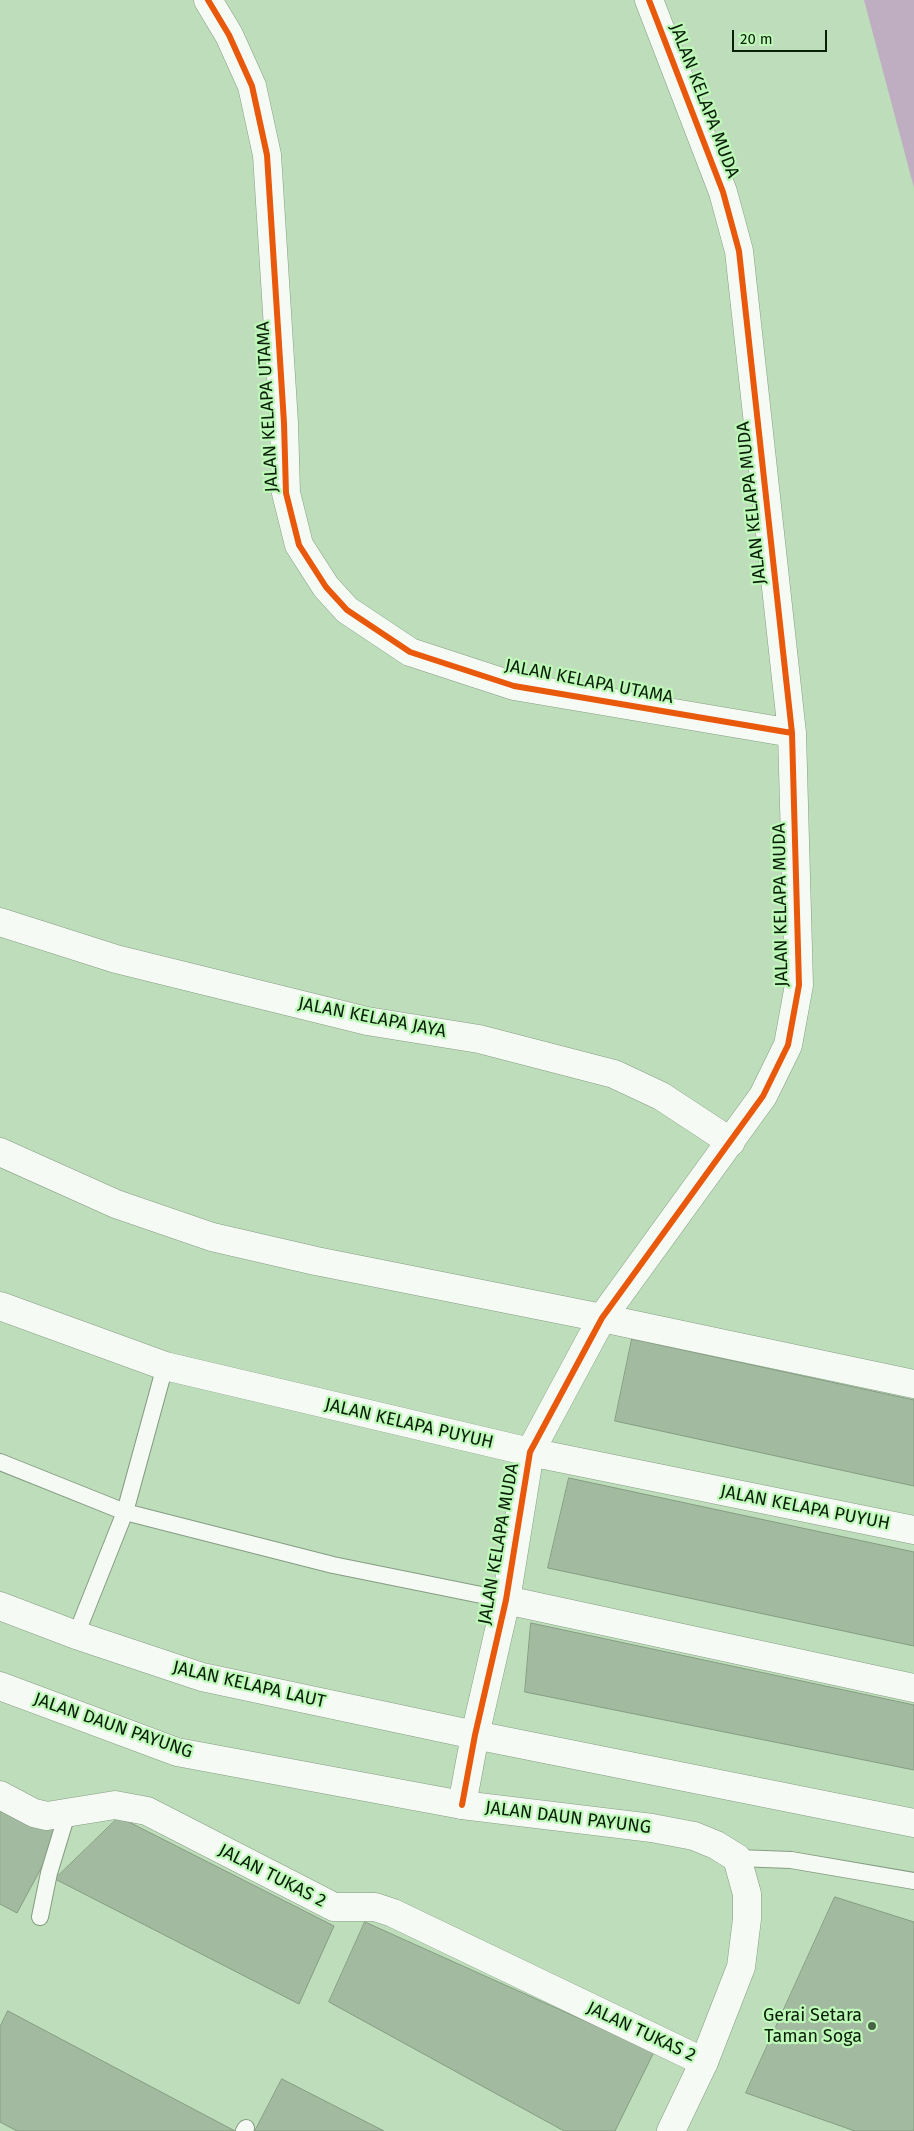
<!DOCTYPE html>
<html>
<head>
<meta charset="utf-8">
<style>
	body { margin:0 }
	#map { position:relative; width:914px; height:2131px; overflow:hidden; background:#beddba; font-family:"Fira Sans",sans-serif }
	canvas { display:block }
	.scale { position:absolute; left:732px; top:30px; width:95px; height:22px; box-sizing:border-box; border:2px solid #091f08; border-top:0; padding-left:6px; font-size:15px; line-height:18px; white-space:nowrap; color:#091f08; -webkit-text-stroke:4px #bff9b9; paint-order:stroke }
</style>
</head>
<body>
<div id="map">
<canvas width="914" height="2131"></canvas>
<div class="scale">20 m</div>
</div>
<script>
const g = document.querySelector('canvas').getContext('2d');
g.lineJoin = 'round';
function paint(path, color) { g.fillStyle = color; g.fill(path, 'evenodd'); }
function trace(path, color, width, dash) { g.strokeStyle = color; g.lineWidth = width; g.lineCap = dash ? 'butt' : 'round'; g.setLineDash(dash || []); g.stroke(path); }
function drawText(font, color, halo, rows, align = 'center') {
  g.font = font + ' "Fira Sans",sans-serif'; g.lineWidth = 4.5; g.setLineDash([]); g.textBaseline = 'middle'; g.strokeStyle = halo; g.fillStyle = color; for (const [text, x, y, turn = 0] of rows) {
    g.save(); g.translate(x, y); g.rotate((+turn || 0) * Math.PI / 180); g.textAlign = isNaN(turn) ? turn : align; if (halo) g.strokeText(text, 0, 0); g.fillText(text, 0, 0); g.restore();
  }
}
const forest = new Path2D(`
	M864,0H914V188Z`);
const building = new Path2D(`
	M632,1339L914,1400V1486L615,1421Z
	M569,1478L914,1552V1646L548,1568Z
	M531,1623L914,1705V1770L525,1692Z
	M0,1802L60,1833L17,1913L0,1904Z
	M119,1817L334,1926L299,2004L55,1879Z
	M835,1897L914,1922V2131H855L746,2093Z
	M365,1922L654,2052L615,2131H564L329,2002Z
	M8,2011L235,2131H17L0,2122V2027Z
	M282,2079L384,2131H255Z`);
const service = new Path2D(`
	M0,1462L125,1512L333,1565L506,1600
	M76,1635L125,1512L165,1366
	M737,1858L791,1860L914,1881
	M40,1917L49,1873L67,1814
	M244,2131L246,2128`);
const minor = new Path2D(`
	M208,0L229,35L252,86L267,155L284,423L286,493L299,545L326,587L347,610L410,652L514,686L792,733
	M0,922L116,959L367,1021L479,1039L614,1074L661,1096L731,1142
	M0,1152L116,1204L212,1237L316,1261L602,1318L914,1384
	M0,1306L165,1366L530,1452L914,1530
	M506,1600L914,1688
	M0,1606L76,1635L202,1677L475,1735L914,1823
	M0,1795L34,1813L47,1816L115,1805L147,1811L334,1907H375L393,1913L704,2062
	M462,1805L475,1735L506,1600L530,1452L602,1318L763,1096L788,1045L799,985L792,733L739,251L723,192L649,0`);
const tertiary = new Path2D(`
	M0,1686L177,1752L462,1805L652,1828L694,1836L716,1845L737,1858L747,1894V1919L741,1967L704,2062L671,2131`);
const cycleway = new Path2D(`
	M208,0L229,35L252,86L267,155L284,423L286,493L299,545L326,587L347,610L410,652L514,686L792,733
	M462,1805L475,1735L506,1600L530,1452L602,1318L763,1096L788,1045L799,985L792,733L739,251L723,192L649,0`);
const markers = [
	[872,2026,5,"#486246"]
];
const streetNames = [
	["JALAN KELAPA MUDA",704,101,69],
	["JALAN KELAPA UTAMA",268,407,-93],
	["JALAN KELAPA MUDA",752,503,-96],
	["JALAN KELAPA UTAMA",589,682,11],
	["JALAN KELAPA MUDA",781,905,-91],
	["JALAN KELAPA JAYA",372,1018,11],
	["JALAN KELAPA PUYUH",409,1424,13],
	["JALAN KELAPA PUYUH",805,1508,11],
	["JALAN KELAPA MUDA",499,1544,-80],
	["JALAN KELAPA LAUT",249,1685,13],
	["JALAN DAUN PAYUNG",113,1726,19],
	["JALAN DAUN PAYUNG",568,1818,7],
	["JALAN TUKAS 2",272,1876,27],
	["JALAN TUKAS 2",641,2032,25]
];
const poiNames = [
	["Gerai Setara",862,2016],
	["Taman Soga",862,2037]
];
paint(forest, '#bfaec2');
paint(building, '#a2ba9f');
trace(building, '#859d83', 1);
trace(service, '#859d82', 18);
trace(minor, '#859d82', 29);
trace(tertiary, '#859d82', 29);
trace(service, '#f5faf5', 16);
trace(minor, '#f5faf5', 28);
trace(tertiary, '#f5faf5', 28);
trace(cycleway, '#e8590c', 6);
for (const [x, y, r, color] of markers) { const dot = new Path2D(); dot.arc(x, y, r, 0, 2 * Math.PI); g.fillStyle = color; g.fill(dot); trace(dot, '#bff9b9', 2); }
drawText('18px', '#091f08', '#bff9b9', streetNames);
drawText('18px', '#091f08', '#bff9b9', poiNames, 'right');
</script>
</body>
</html>
